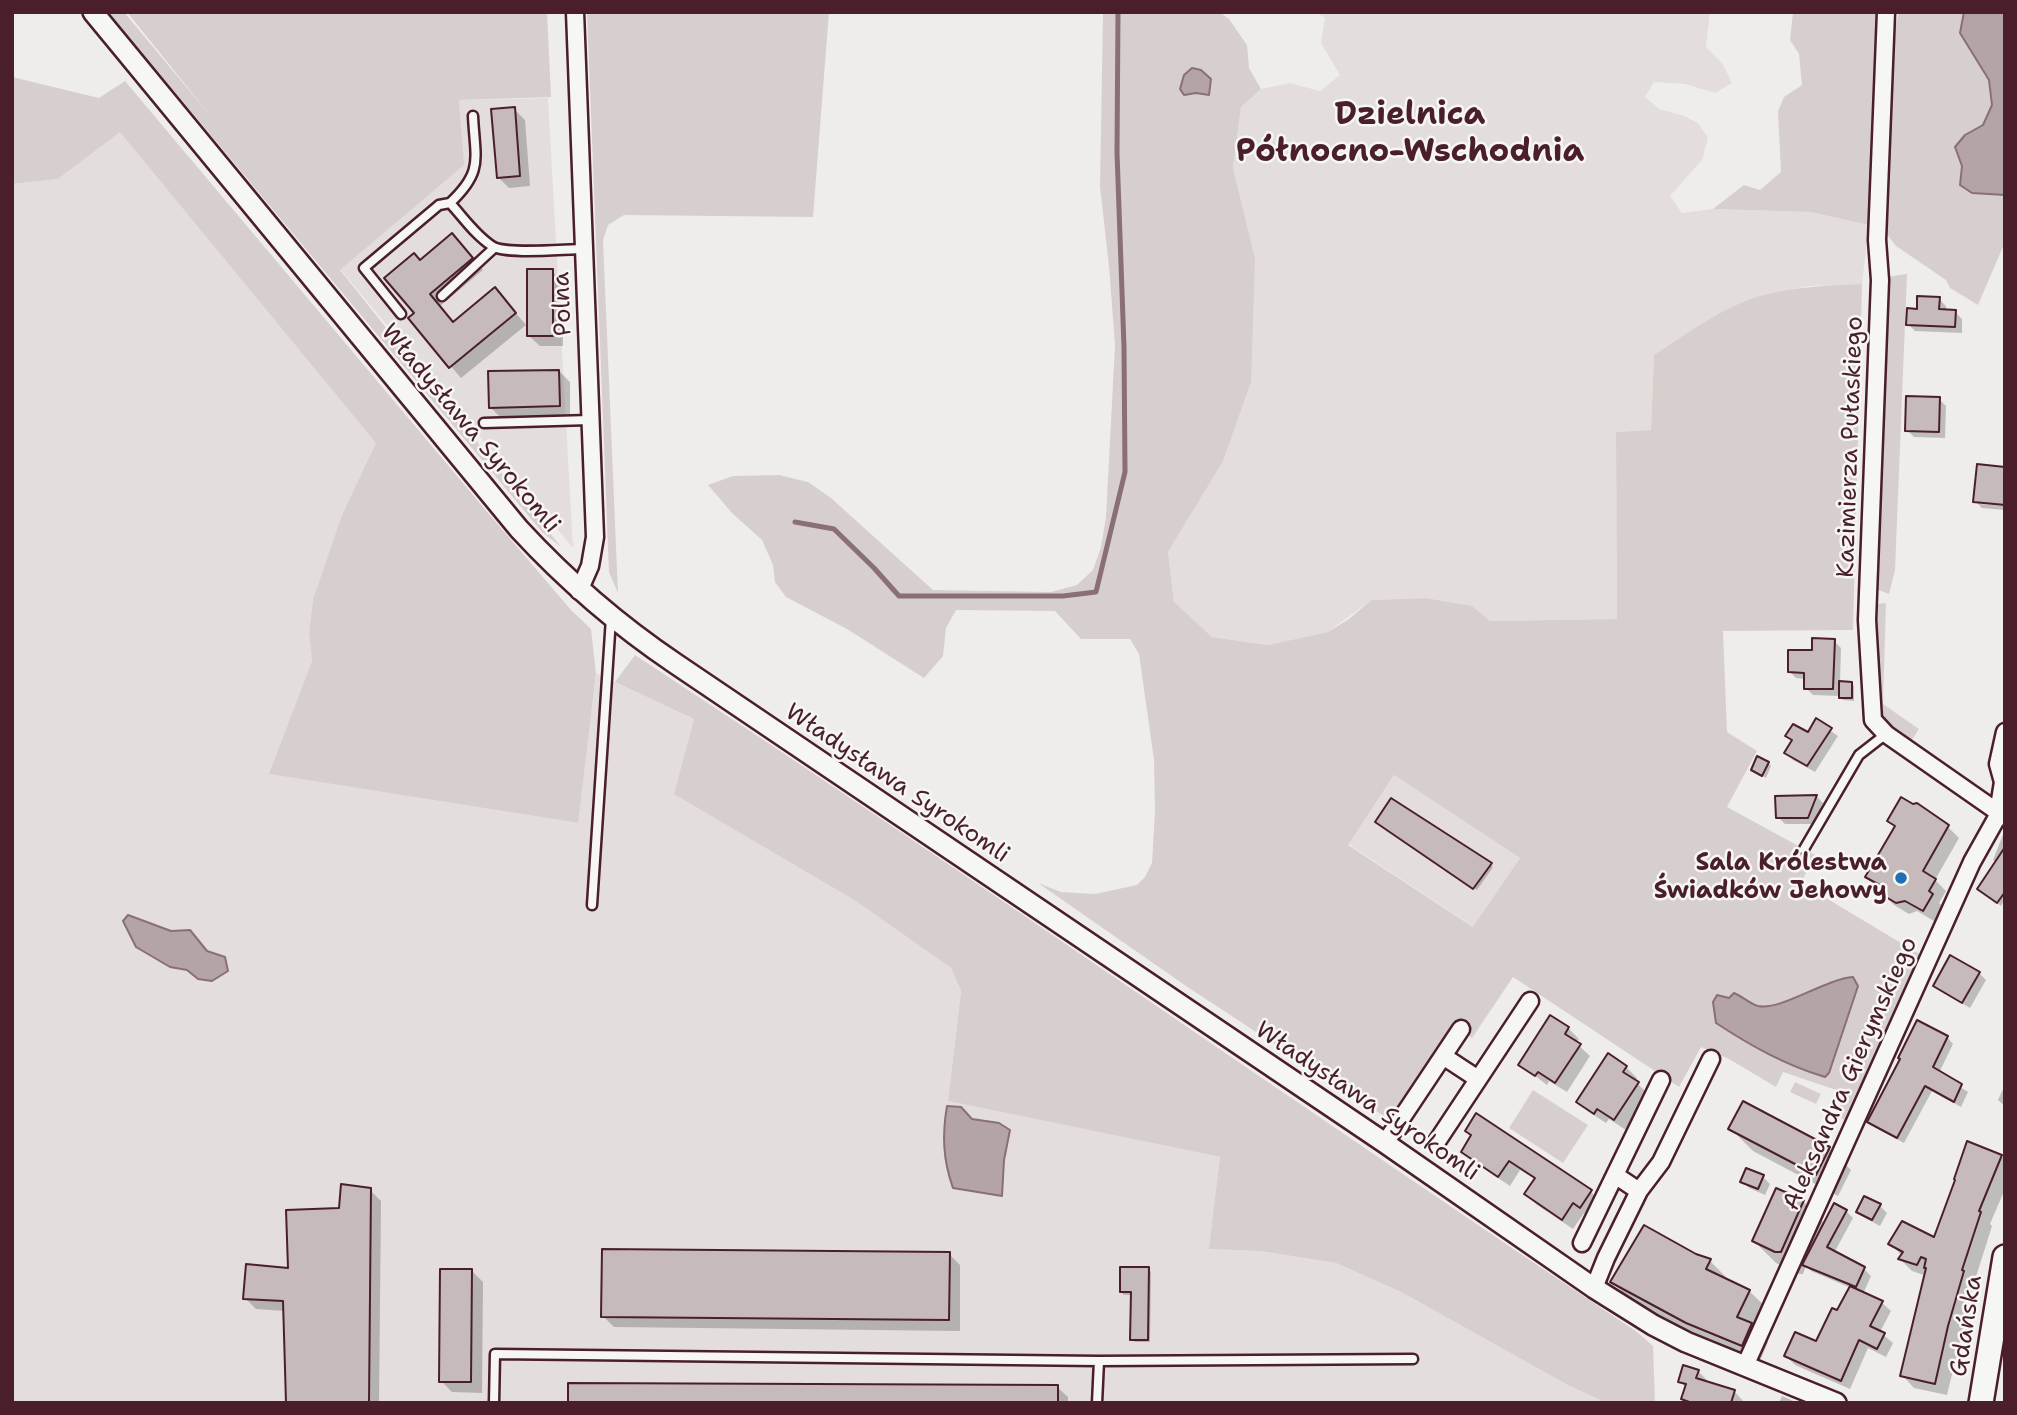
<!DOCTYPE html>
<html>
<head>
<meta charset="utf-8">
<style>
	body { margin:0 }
	#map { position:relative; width:2017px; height:1415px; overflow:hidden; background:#efedea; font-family:"Shantell Sans",sans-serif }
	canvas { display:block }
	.frame { position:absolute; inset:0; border:14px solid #4a1f2b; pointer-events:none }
</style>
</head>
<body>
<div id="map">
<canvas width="2017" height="1415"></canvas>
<div class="frame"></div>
</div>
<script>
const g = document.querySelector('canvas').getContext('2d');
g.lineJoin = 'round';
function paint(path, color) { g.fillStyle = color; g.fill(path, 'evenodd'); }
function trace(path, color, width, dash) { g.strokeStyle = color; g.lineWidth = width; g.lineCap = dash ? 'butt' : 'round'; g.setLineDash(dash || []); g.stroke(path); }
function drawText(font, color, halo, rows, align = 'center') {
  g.font = font + ' "Shantell Sans",sans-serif'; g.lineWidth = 5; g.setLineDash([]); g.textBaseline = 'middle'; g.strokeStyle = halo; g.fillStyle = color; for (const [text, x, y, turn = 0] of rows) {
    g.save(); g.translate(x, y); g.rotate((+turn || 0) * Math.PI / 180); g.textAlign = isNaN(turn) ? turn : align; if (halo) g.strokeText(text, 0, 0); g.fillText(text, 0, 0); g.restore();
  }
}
const built = new Path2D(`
	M1316,12H1710L1706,47L1722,63L1732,83L1715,93L1685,84L1654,82L1645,97L1659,109L1684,116L1698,123L1708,138L1702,160L1670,196L1682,213L1713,209L1810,212L1869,225L1862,284L1808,286L1761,296L1709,320L1654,355L1651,430L1616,432L1617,619L1490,621L1471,606L1426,598L1371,600L1328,632L1268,645L1212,637L1174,603L1168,552L1191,514L1255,258L1233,168L1241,107L1261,89L1290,83L1320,91L1340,75L1321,43L1325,18Z
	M548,98L573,548L340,269L463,165L459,100Z
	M120,131L377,443L342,515L313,599L309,633L312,661L270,774L577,823L596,673L694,719L675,794L857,901L951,968L961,991L948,1101L1220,1157L1210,1249L1260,1251L1336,1263L1403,1293L1566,1384L1601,1400V1403H12V184L58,179Z
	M1394,775L1520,858L1474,927L1348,844Z`);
const green = new Path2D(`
	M108,12H124L213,119L127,12H547L551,97L459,100L464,165L340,270L561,547L542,532Z
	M587,12H829L813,217L624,215L608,225L603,240L618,593L609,572Z
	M1103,12H1219L1229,19L1247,45L1249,68L1261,89L1241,107L1233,168L1255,258L1251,382L1223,461L1168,552L1174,602L1212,637L1268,645L1328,632L1349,619L1371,600L1426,598L1472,606L1490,621L1617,619L1616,432L1651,430L1654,355C1687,334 1725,305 1764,295C1796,287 1829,285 1862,284L1853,630L1723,631L1727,732L1757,751L1727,807L1815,855L1801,883L1921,955L1845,1120L1836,1116L1845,1093L1783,1072L1776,1087L1729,1059L1701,1047L1679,1087L1513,977L1472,1038L1454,1024L1390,1120L1189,988L1038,883L1061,892L1095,894L1137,885L1145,877L1152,863L1155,811L1154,760L1139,654L1130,639H1081L1055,611L956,610L946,628L943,656L924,678L847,629L786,597L775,582L773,565L762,540L732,513L708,485L733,476L779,475L808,482L831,498L933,590L1051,592L1077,585L1093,570L1101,547L1106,517L1115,345L1109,266L1100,187ZM1394,775L1520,858L1473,927L1348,845Z
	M1793,12H1888L1875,111L1869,225L1810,212L1713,209L1744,185L1760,190L1781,172L1778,111L1784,97L1802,85L1799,54L1790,40Z
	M1899,12H1964L1960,33L1989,80L1992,105L1983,126L1965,135L1960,185L1972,193L2005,195V242L1978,305L1950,288L1946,280L1896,246L1886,233L1884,201L1887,62Z
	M12,77L99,98L125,81L489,514L571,610L591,629L596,673L578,823L269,774L312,661L309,633L313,599L342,515L376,443L120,132L58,179L12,184Z
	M1907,274L1895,570L1889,594L1876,589L1887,277Z
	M1886,603L1883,704L1919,729L1911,741L1889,725L1877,707L1874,604Z
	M635,655C972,876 1302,1108 1637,1332L1653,1346L1655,1403H1601L1600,1400L1566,1384L1403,1293L1336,1263L1260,1251L1209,1249L1220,1157L948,1101L961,991L951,968L856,901L674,794L694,719L615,682Z
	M1795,1082L1821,1094L1816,1104L1790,1092Z
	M1533,1090L1588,1125L1563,1163L1509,1128Z`);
const water = new Path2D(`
	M1964,12H2005V195L1972,193L1960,185L1962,166L1955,147L1965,135L1983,125L1992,105L1989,80L1960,33Z
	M1192,68L1201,70L1211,79L1209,95L1196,93L1184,95L1180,89L1184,75Z
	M128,915L171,931L190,930L207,951L225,957L228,971L212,981L198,979L187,970L170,967L136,947L123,921Z
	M1853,977L1858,986L1829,1073L1825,1077C1785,1065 1751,1046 1716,1023L1713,1002L1717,995L1729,998L1734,993C1742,996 1750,1004 1758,1006C1781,1011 1825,979 1853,977Z
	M947,1106L961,1107L972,1119L999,1123L1010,1130L1004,1160L1002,1196L953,1188C943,1160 942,1135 947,1106Z`);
const shadow = new Path2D(`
	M514,109L525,120L530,186L509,188L498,177Z
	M463,246L483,270L440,306L454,323L495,289L526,325L461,378L410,319L417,313L421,262Z
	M552,271L563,282V346H540L529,336Z
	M1939,299L1946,306V311L1955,312L1962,319V333L1915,331L1908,324L1919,311Z
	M559,371L570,382V417L501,418L490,407Z
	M1939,399L1946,406L1945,438L1914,437L1907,430Z
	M1975,501H1980V504L2005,506V510L1982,508Z
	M1834,641L1841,648L1840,683H1851L1854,686V701L1843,700L1840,696L1813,695L1806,688V679L1796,678L1789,671L1813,652Z
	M1816,721L1838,736L1815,772L1793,760L1787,753L1793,742L1787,736L1808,735Z
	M1768,763L1771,766L1766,778L1753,770Z
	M1777,797H1817L1823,803L1814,824H1785L1778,817Z
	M1889,821L1948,827L1959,838L1935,880L1946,891L1939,903L1943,906L1934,921L1917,911L1909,914L1894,905L1883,894L1885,892L1867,877L1896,827Z
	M1380,825L1491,865L1493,867L1477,890Z
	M2004,832L2005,899L2001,906L1979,889L1996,863L1993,860Z
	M1979,973L1986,980L1970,1008L1942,992L1935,986Z
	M1568,1028L1579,1039L1576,1043L1590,1056L1567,1092L1549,1081L1547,1085L1520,1064Z
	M1947,1037L1953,1044L1939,1073L1968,1092L1961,1107L1932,1091L1904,1143L1876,1128L1869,1121Z
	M1626,1067L1637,1078L1635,1081L1649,1095L1626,1130L1609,1119L1606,1123L1589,1112L1578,1101Z
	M2005,1085V1106L1998,1100Z
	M1731,1129L1829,1148L1851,1170L1838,1196L1753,1151Z
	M1473,1137L1591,1192L1602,1203L1591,1218L1584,1213L1573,1229L1537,1205L1526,1194L1536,1180L1520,1170L1510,1186L1474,1162L1463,1152Z
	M2001,1156L2005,1160V1189L1990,1224L1992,1226L1974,1283L1947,1395L1914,1388L1902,1375L1927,1276L1912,1271L1900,1259L1902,1256L1891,1244L1935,1239Z
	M1763,1177L1770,1184L1765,1195L1749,1188L1742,1181Z
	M370,1190L381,1201L379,1403H287L285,1311L256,1309L245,1298L289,1270L340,1209Z
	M1803,1201L1825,1224L1846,1211L1853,1218L1834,1253L1864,1269L1871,1276L1863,1294L1882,1303L1891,1311L1880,1332L1893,1343L1886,1357L1868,1348L1850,1389L1795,1365L1786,1356L1817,1343L1851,1288L1811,1271L1806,1266L1803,1274H1799L1776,1263L1754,1241Z
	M1880,1206L1887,1213L1880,1226L1865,1218L1858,1211Z
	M949,1254L960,1265V1331L614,1327L603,1316Z
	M1696,1256L1710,1261L1727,1278L1726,1280L1749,1291L1767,1308L1756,1330L1768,1342L1760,1361L1705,1339L1629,1299L1612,1282Z
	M1148,1269L1151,1272L1150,1342H1135L1132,1339L1133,1295H1124L1121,1292Z
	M472,1271L483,1282L482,1393L452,1392L441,1381Z
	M1698,1371L1709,1382L1734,1391L1745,1403H1687L1683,1399L1686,1388L1680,1381Z
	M1057,1387L1068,1397V1403H570Z
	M1782,1396L1798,1403H1779Z`);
const stream = new Path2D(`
	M795,522L834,529L874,568L899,596H1063L1096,592L1125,472L1124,347L1117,153L1118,12`);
const building = new Path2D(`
	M515,107L520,176L497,178L491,109Z
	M452,233L473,258L430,294L453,322L495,287L516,313L449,368L408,318L414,313L384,278L414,253L420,260Z
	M527,269H553V336H527Z
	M1917,296L1940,297L1939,309L1956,310L1955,327L1906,325L1907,308L1917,309Z
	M559,370L560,406L489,408L488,371Z
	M1906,396L1940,397L1939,432L1905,431Z
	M1977,464L2005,467V505L1973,502Z
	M1812,638L1835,639L1833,689H1804V673L1788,672V650H1812Z
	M1839,681L1852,682V698H1839Z
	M1816,718L1832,728L1807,766L1784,753L1792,740L1785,736L1793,724L1808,732Z
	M1757,756L1769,762L1762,776L1751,770Z
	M1817,795L1808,818H1776L1775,796Z
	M1901,797L1913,804L1917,803L1949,825L1923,871L1936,879L1929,891L1933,894L1923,911L1905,901L1896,903L1881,894L1885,888L1865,877L1895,826L1887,821Z
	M1391,798L1492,863L1473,889L1375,822Z
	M2005,847V892L1997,903L1977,889Z
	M1950,955L1980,972L1962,1003L1933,986Z
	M1550,1015L1569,1027L1565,1034L1581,1044L1555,1083L1538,1072L1535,1076L1518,1065Z
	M1917,1020L1948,1036L1933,1067L1962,1084L1954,1102L1925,1086L1897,1138L1867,1122L1900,1059L1898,1058Z
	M1608,1053L1627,1066L1623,1072L1639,1082L1614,1120L1597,1109L1594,1114L1576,1102Z
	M1743,1101L1830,1147L1816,1175L1728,1129Z
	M1476,1113L1592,1190L1580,1208L1573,1203L1562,1220L1524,1194L1535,1178L1509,1161L1498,1177L1461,1152L1471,1135L1465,1131Z
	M1967,1141L2002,1155L1979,1211L1981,1212L1962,1270L1964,1271L1948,1326L1935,1384L1900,1376L1926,1268H1924L1926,1259L1921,1257L1917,1265L1898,1259L1903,1252L1888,1244L1902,1221L1934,1237L1955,1180L1954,1179Z
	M1746,1168L1764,1175L1758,1189L1740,1182Z
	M341,1184L371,1188L369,1403H286L283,1301L243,1299L246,1264L288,1268L286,1210L339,1208Z
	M1776,1188L1804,1200L1781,1252H1775L1752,1241Z
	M1864,1196L1881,1204L1872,1220L1856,1212Z
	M1834,1203L1847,1210L1827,1247L1865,1267L1856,1287L1802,1265Z
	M1644,1225L1696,1254L1711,1259L1706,1269L1750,1290L1737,1317L1752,1323L1742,1346L1686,1323L1610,1282Z
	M602,1249L950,1252L949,1320L601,1317Z
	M1120,1267H1149L1148,1340H1130L1131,1292H1120Z
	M440,1269H472L471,1382H439Z
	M1850,1286L1883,1301L1870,1326L1885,1333L1877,1349L1859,1340L1841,1381L1784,1356L1795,1332L1816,1341L1832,1308L1837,1310Z
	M1683,1365L1699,1370L1696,1378L1735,1390L1731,1403H1692L1681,1399L1686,1384L1678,1382Z
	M568,1383L1058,1385V1403H568Z`);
const service = new Path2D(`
	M450,203C484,171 475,159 473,116
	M442,296L494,248
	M401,314L364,268L439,205L450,203C463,217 475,235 492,246C506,255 564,249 584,249
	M484,423L590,420
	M1804,849L1859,755L1886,734
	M592,905L611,618
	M494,1403L495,1354L1099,1361
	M1097,1403L1099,1361L1413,1359`);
const minor = new Path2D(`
	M575,12L595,537L590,566L579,591
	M1886,12L1877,240L1880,280L1867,620L1873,720L1886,734L2005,817
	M1998,813L2003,782L1998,764L2005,732
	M1443,1056L1478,1079
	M1385,1143L1461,1029
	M1436,1143L1530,1001
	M1639,1191L1661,1162L1711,1059
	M1582,1243L1661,1080
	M1594,1288L1606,1258L1639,1191L1615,1175
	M1745,1366L1972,862L2005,803`);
const tertiary = new Path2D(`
	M93,12L519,529C567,581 618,625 676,664L1385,1143L1594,1288L1653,1325L1686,1342L1836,1403`);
const secondary = new Path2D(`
	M1981,1403L2005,1257`);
const markers = [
	[1901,878,7,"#1f6fb2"]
];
const streetNames = [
	["Polna",563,304,-92],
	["Władysława Syrokomli",470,429,50],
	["Kazimierza Pułaskiego",1851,447,-88],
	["Władysława Syrokomli",897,784,34],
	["Aleksandra Gierymskiego",1851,1074,-66],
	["Władysława Syrokomli",1367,1102,34],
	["Gdańska",1967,1326,-81]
];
const poiNames = [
	["Sala Królestwa",1887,864],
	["Świadków Jehowy",1887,892]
];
const districtNames = [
	["Dzielnica",1410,116],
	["Północno-Wschodnia",1410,153]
];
paint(built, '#e3dedc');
paint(green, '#d7cfce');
paint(water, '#b4a4a5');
trace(water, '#8a6f74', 2);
paint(shadow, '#0003');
trace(stream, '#8a6f74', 5);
paint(building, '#c6babb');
trace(building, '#4a1f2b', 2);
trace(service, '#4a1f2b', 13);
trace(minor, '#4a1f2b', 21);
trace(tertiary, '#4a1f2b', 24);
trace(secondary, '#4a1f2b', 28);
trace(service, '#f6f6f2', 8);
trace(minor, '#f6f6f2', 16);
trace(tertiary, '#f6f6f2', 19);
trace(secondary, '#f6f6f2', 23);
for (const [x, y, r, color] of markers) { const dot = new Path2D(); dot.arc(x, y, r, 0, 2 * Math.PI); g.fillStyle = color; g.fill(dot); trace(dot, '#f6f6f2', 2.5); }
drawText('24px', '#4a1f2b', '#f6f6f2', streetNames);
drawText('bold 24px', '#4a1f2b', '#f6f6f2', poiNames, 'right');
drawText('bold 32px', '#4a1f2b', '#f6f6f2', districtNames);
</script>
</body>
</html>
